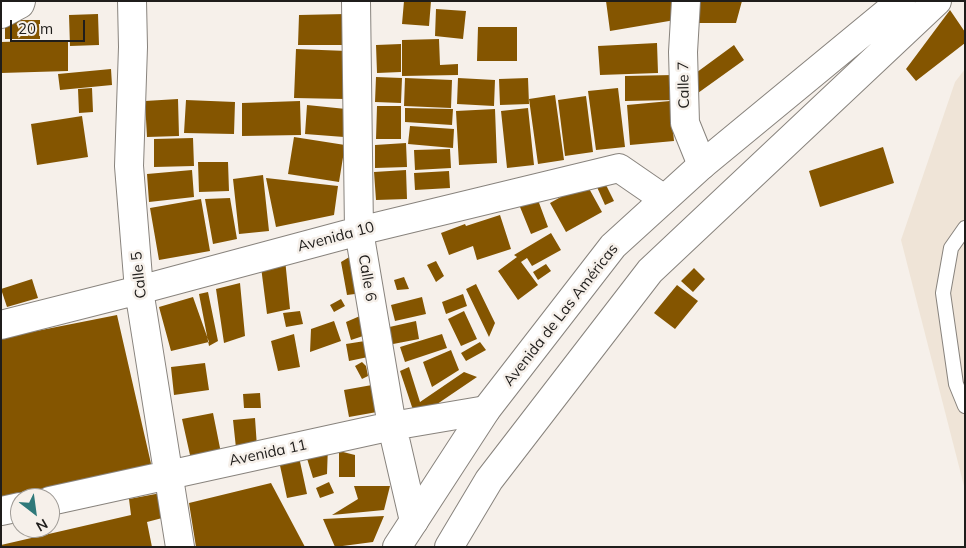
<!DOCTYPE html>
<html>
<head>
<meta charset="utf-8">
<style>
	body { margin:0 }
	#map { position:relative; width:966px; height:548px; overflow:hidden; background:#f6f0ea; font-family:Mulish,sans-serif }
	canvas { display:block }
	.frame { position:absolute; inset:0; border:2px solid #1f1d1b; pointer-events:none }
	.north { position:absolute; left:10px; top:488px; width:50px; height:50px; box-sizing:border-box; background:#f6f0ea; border:1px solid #a09c97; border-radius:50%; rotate:150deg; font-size:14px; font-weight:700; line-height:20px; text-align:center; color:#1f1d1b }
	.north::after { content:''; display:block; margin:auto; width:18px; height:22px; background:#2f797a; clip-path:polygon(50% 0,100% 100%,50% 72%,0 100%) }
	.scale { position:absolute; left:10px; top:20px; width:75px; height:22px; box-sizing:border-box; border:2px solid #1f1d1b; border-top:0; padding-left:6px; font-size:15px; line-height:18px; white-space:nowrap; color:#1f1d1b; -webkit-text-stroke:4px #f6f0ea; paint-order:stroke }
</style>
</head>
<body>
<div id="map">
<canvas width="966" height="548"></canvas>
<div class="frame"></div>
<div class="north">N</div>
<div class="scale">20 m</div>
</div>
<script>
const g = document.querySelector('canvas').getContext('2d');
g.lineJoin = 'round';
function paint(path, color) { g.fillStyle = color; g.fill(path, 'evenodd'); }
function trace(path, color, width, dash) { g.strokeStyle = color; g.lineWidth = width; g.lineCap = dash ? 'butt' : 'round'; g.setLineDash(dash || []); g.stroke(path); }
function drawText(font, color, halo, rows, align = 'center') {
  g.font = font + ' Mulish,sans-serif'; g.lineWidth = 5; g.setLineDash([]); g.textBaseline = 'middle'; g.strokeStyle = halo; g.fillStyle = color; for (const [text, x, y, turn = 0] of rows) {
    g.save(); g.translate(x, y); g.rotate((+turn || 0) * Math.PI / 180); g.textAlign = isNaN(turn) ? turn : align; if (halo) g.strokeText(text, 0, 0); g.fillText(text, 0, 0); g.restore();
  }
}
const built = new Path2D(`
	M965,69V490L901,240L955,82Z`);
const building = new Path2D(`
	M404,1H431L429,26L402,24Z
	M606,1H672L675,20L610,31Z
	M689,1H742L736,23H689Z
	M436,9L466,11L463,39L435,36Z
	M950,10L965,32V43L916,81L906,69Z
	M98,14L99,45L70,46L69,15Z
	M346,14V45H298L299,15Z
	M5,20H40V39H5Z
	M478,27H517V61H477Z
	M439,39L440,65L458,64V75L402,76V40Z
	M68,40V71L1,73V42Z
	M657,43L658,73L600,75L598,46Z
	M401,44V72L377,73L376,45Z
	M734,45L744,60L691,98L689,78Z
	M296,49L347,51L345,99L294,98Z
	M111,69L112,85L60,90L58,74Z
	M673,75L674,100L625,101V76Z
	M376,77L402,78L401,103L375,102Z
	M405,78L452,80L451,108L404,106Z
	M458,78L495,80L494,106L457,104Z
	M528,78L529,104L500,105L499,79Z
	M92,88L93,112L79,113L78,89Z
	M618,88L625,147L596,150L588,91Z
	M555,95L564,160L538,164L529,99Z
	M586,96L593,152L565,156L558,100Z
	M178,99L179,136L147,137L145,101Z
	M186,100L235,102L234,134L184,133Z
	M300,101L301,135L242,136V103Z
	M670,101L674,141L630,145L627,105Z
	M307,105L346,109L344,137L305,134Z
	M377,106H401V139H376Z
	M405,108L453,109L452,125L405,122Z
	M528,108L534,165L507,168L501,111Z
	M495,109L497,163L459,165L456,111Z
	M82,116L88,157L37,165L31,124Z
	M410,126L454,129L453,148L408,144Z
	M294,137L345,145L339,182L288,174Z
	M193,138L194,166L154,167V139Z
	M406,143L407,167L375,168V145Z
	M883,147L894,183L820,207L809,171Z
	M450,149L451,168L415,170L414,150Z
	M198,162H228L229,191L199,192Z
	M192,170L194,197L149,202L147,174Z
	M406,170L407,199L376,200L374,172Z
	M449,171L450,188L415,190L414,173Z
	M263,175L269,231L239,234L233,179Z
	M266,178L338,186L334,215L276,227Z
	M586,183L602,212L566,232L550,203Z
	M605,183L614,201L605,205L597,187Z
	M230,198L237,239L213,244L205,199Z
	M201,199L210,251L159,260L150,208Z
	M538,200L548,227L531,234L520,207Z
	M500,215L511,249L477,260L473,246L449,255L441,233L465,224L466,226Z
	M551,233L561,250L532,266L527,258L521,262L538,285L518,300L498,271L517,257L514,255Z
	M356,253L363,293L347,295L341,262Z
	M285,259L290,309L267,314L261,267Z
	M436,261L444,276L436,282L427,265Z
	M546,264L551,271L538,280L533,272Z
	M694,268L705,279L693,292L681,281Z
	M404,277L409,289L397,290L394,280Z
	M32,279L38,298L7,307L1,289Z
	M240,283L245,336L224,343L216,289Z
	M476,284L495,323L489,337L466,289Z
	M677,285L698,301L675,329L654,313Z
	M208,292L218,341L209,346L199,294Z
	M463,294L467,306L446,314L442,302Z
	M193,297L209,342L171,351L159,307Z
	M422,297L426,314L395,321L391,305Z
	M341,299L345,306L334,312L330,305Z
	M300,311L303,324L286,327L283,313Z
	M464,311L477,339L461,346L448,319Z
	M117,315L152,468L35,498H20L1,507V338Z
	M360,316L366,335L351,340L346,322Z
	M334,321L341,341L310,352L311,329Z
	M416,321L419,339L388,345L385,328Z
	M294,334L300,367L278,371L271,341Z
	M442,334L447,348L405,362L400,347Z
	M365,341L368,357L349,361L346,344Z
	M480,342L486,350L466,361L461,353Z
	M451,350L459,370L432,387L423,362Z
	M362,362L366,366L368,376L362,379L355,366Z
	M205,363L209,390L174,395L171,367Z
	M409,367L420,402L464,372L477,377L418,417L412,407L400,371Z
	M372,385L377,412L349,417L344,390Z
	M260,393L261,408H244L243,394Z
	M213,413L222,458L192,464L182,419Z
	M255,418L257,447L236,448L233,420Z
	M328,445L327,474L313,478L305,452Z
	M339,451L355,455V477H339Z
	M299,457L307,494L287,498L279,461Z
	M329,482L334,493L320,498L316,488Z
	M271,483L305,547H196L189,503Z
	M354,486H390L384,510L332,515L358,499Z
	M161,493L166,517L147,522L152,547H1V545L131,515L129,499Z
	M384,516L373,542L335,547L323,519Z`);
const service = new Path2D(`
	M965,228L951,248L943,293L956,384L965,406`);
const minor = new Path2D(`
	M132,1L133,47L129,166L139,290L180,547
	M356,1L359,231L392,426L414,521
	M686,1L683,52L685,123L702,165
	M1,14L20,4L21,1
	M1,325L139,290L359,231L619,168L664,199
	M50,501L392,426L486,410
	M1,511L20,507`);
const secondary = new Path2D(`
	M397,547L486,410L613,246L702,165L901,1
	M449,547L489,480L650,271L937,1`);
const streetNames = [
	["Calle 7",684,85,-91],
	["Avenida 10",336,237,-15],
	["Calle 5",139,275,-96],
	["Calle 6",367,278,80],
	["Avenida de Las Américas",561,315,-52],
	["Avenida 11",268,453,-12]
];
paint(built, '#efe4d7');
paint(building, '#845500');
trace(service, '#88837d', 16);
trace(minor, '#88837d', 30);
trace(secondary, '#88837d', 30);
trace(service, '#fff', 14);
trace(minor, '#fff', 28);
trace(secondary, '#fff', 28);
drawText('15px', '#1f1d1b', '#f6f0ea', streetNames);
</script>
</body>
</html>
